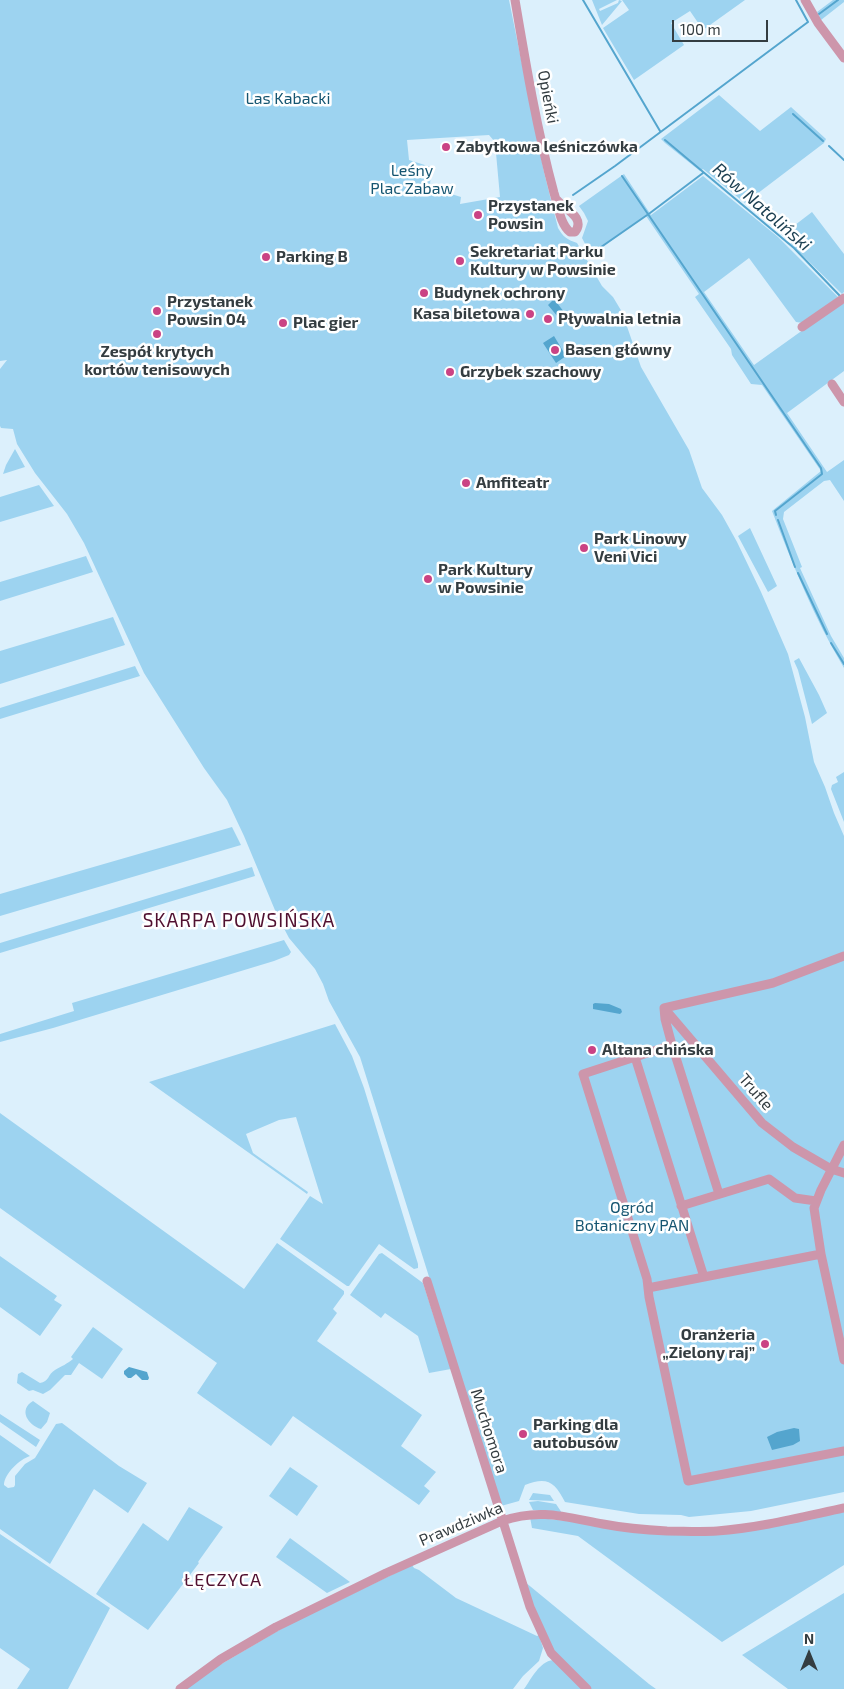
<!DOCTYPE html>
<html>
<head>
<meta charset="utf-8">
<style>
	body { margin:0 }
	#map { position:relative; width:844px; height:1689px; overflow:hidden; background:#dcf0fc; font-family:"Exo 2",sans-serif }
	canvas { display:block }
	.north { position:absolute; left:784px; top:1629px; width:50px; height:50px; -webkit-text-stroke:4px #fff; paint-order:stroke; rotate:0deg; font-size:14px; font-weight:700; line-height:20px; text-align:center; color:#343d41 }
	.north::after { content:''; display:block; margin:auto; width:18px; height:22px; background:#343d41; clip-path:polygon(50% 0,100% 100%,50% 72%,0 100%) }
	.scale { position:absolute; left:672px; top:20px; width:96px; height:22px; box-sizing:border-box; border:2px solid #343d41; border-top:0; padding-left:6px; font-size:15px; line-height:18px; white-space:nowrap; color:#343d41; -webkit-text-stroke:4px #fff; paint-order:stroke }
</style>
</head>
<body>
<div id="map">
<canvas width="844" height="1689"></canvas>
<div class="north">N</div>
<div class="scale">100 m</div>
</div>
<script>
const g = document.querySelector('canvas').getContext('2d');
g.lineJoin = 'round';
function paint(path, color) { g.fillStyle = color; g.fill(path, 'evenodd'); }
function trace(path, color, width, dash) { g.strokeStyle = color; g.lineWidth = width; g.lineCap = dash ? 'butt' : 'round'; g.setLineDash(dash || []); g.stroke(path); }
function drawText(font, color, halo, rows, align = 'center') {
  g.font = font + ' "Exo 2",sans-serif'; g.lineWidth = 5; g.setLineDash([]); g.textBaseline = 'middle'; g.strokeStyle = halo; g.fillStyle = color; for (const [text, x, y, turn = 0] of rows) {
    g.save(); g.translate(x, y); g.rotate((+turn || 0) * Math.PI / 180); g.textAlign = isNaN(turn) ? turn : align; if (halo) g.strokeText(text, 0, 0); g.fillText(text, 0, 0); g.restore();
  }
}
const green = new Path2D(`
	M0,0H509L544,172L558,228C563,237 568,240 577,243L602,286L613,297L622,312L641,367L689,450L702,488L722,515L737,542L761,592L788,654L805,717L814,762L825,787L834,813L844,836V1492L751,1511L689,1517L681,1515L639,1514L565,1502C555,1482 547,1476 525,1485L519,1501L501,1506L360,1057L329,1001L323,984L315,969L289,938L277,915L244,836L227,800L204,768L144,673L84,543L67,514L35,473L17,444L13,429L1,428L0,426V369L7,360L0,361ZM489,135L495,142L500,197L460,204L461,197L448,193L446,197L430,186L431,167L409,160L407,140Z
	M592,0H617L599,9L600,11L618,3L619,0L622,1L602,25Z
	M622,0H745L703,30L690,11L671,23L684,45L634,80L603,28L629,10Z
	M833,0H844V2L821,20L817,12Z
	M719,95L760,131L791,107L826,139L824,143L745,203L703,169L700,171L665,143L661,139Z
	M624,174L651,215L703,176L778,237L838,297L803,323L796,322L749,258L704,292L754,365L842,302L844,304V371L787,413L827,472L844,460V501L830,480L824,481L784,512L783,519L802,567L800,568L831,636L844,658V668C814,618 793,565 772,511L821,471L762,385L751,384L732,355L731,349L695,297L699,294L646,216L591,255L582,238L588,221L584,213L579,206Z
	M812,212L844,254V292L842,294L782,235Z
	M15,449L25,467L3,474L6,465Z
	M39,485L54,506L0,522V497Z
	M750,528L777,586L768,592L738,536Z
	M86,556L93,572L0,601V582Z
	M113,617L125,645L0,684V651Z
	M799,658L819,695L827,713L812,724L798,670L794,661Z
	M135,666L140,676L0,719V708Z
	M844,772V822L831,789L832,785L838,782L836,777Z
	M232,827L241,845L0,916V894Z
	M252,867L255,876L0,953V943Z
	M284,940L291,952L289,955L274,961L53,1028L0,1042V1034L74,1011L72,1003Z
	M335,1024L352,1056L364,1088L418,1264V1268L414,1269L379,1244L349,1286H347L280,1239L310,1196L323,1204L296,1117L279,1120L246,1134L253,1153L308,1192L307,1194L149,1082Z
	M0,1113L244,1289L277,1243L344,1291V1294L333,1309L337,1313L317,1341L422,1415L401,1446L436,1472L424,1486L430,1491L419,1505L293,1416L271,1446L197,1393L217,1363L0,1208Z
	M382,1253L423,1283L451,1369L429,1373L418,1336L385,1313L381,1318L350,1295L379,1254Z
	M0,1256L57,1296L54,1300L62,1305L40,1336L0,1307Z
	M93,1327L123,1349L102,1379L79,1363L71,1375H65L50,1390L43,1394L33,1390L29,1391L17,1383L18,1374L22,1372L40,1383C49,1382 48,1374 55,1370C62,1366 67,1364 73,1359L71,1357Z
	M33,1401L50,1413L47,1422L41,1429C28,1425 18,1410 33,1401Z
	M0,1414L40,1440L36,1447L0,1422Z
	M62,1423L119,1466L147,1483L128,1513L94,1489L50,1564L0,1529V1435L30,1456C20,1459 4,1474 4,1485L8,1488L14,1487L15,1485V1476L25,1464L35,1458L56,1424Z
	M290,1467L318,1486L297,1516L269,1496Z
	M533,1493L550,1495L554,1501L529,1500Z
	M538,1501L556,1504L562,1513L533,1510L529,1502Z
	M189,1507L223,1527L198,1562L199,1563L148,1630L96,1594L143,1523L168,1541Z
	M844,1512V1565L722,1642L578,1536L532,1528L530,1517L697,1535Z
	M0,1534L110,1608L68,1689H17L30,1669L0,1648Z
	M290,1538L350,1582L327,1593L276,1557Z
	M412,1565L414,1568L419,1570L456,1598L537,1636L539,1635L543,1648L539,1661L523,1676L513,1689H185L201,1676L286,1626Z
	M525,1582L649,1684L656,1689H591L553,1650L544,1633Z
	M844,1593V1689H788L742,1655Z
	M553,1660L582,1689H524C532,1678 539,1662 553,1660Z`);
const water = new Path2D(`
	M554,299L564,312L558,317L548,305Z
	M554,336L566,356L556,363L543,343Z
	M595,1003L609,1004L621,1009L622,1012L620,1014L593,1009V1004Z
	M129,1367L147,1372L149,1378L148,1380H142L136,1374L131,1378H128L124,1374V1371Z
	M794,1428L799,1429L800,1441L793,1445L772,1450L767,1437L777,1432Z`);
const stream = new Path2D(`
	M583,0L660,131
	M819,14L838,0
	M793,114L823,141
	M665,140L794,248L840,296
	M829,146L844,160
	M622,176L821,468L822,474L775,511L776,515
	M573,195L615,166L808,22L796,0
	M591,254L650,213L703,173
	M778,520L795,567
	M798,573L827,634
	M831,643L844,664`);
const minor = new Path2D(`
	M515,0C526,65 537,130 554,193C558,205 560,224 570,232H575C586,218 565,209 556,199
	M805,0L818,23L844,58
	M802,327L844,298
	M832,384L844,402
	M664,1008L762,1123L793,1147L831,1169L844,1173
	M664,1008L665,1019L672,1045L719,1194
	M664,1008L773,983L844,956
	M672,1045L583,1074L647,1279L649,1297L688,1481L844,1451
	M635,1057L704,1277
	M844,1145L821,1190L814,1208L821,1254L844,1360
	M681,1206L769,1179L795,1198L816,1201
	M427,1281L530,1607L551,1653L587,1689
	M648,1288L821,1254
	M180,1689L221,1659L276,1627L386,1573L502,1521C540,1508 565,1517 603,1524C624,1528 646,1530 667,1531C683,1531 700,1532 717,1531C759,1528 802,1517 844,1508`);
const markers = [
	[446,147,5,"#ca4384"],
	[478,215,5,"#ca4384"],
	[266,257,5,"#ca4384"],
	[460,261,5,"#ca4384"],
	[424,293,5,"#ca4384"],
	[157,311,5,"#ca4384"],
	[530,314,5,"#ca4384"],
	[548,319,5,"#ca4384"],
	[283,323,5,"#ca4384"],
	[157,334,5,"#ca4384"],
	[555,350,5,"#ca4384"],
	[450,372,5,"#ca4384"],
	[466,483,5,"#ca4384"],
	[584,548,5,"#ca4384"],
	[428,579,5,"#ca4384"],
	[592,1050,5,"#ca4384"],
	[765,1344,5,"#ca4384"],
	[523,1434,5,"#ca4384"]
];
const streetNames = [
	["Opieńki",548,97,79],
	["Trufle",756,1092,49],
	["Muchomora",489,1431,72],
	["Prawdziwka",461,1524,-23]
];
const parkNames = [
	["Las Kabacki",288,99],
	["Leśny",412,171],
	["Plac Zabaw",412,189],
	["Ogród",632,1208],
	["Botaniczny PAN",632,1226]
];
const poiNames = [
	["Zabytkowa leśniczówka",456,147],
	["Przystanek",488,206],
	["Powsin",488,224],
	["Sekretariat Parku",470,252],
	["Kultury w Powsinie",470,270],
	["Parking B",276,257],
	["Budynek ochrony",434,293],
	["Przystanek",167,302],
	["Powsin 04",167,320],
	["Kasa biletowa",520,314,"right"],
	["Pływalnia letnia",558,319],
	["Plac gier",293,323],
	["Basen główny",565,350],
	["Zespół krytych",157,352,"center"],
	["kortów tenisowych",157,370,"center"],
	["Grzybek szachowy",460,372],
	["Amfiteatr",476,483],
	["Park Linowy",594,539],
	["Veni Vici",594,557],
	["Park Kultury",438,570],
	["w Powsinie",438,588],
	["Altana chińska",602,1050],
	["Oranżeria",755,1335,"right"],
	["„Zielony raj”",755,1353,"right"],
	["Parking dla",533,1425],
	["autobusów",533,1443]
];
const waterNames = [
	["Rów Natoliński",762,207,41]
];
const neighbourhoodNames = [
	["ŁĘCZYCA",223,1580]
];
const quarterNames = [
	["SKARPA POWSIŃSKA",239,921]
];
paint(green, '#9dd3f0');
paint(water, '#54a5ce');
trace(stream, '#54a5ce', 2);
trace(minor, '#cd96ab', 9);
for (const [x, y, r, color] of markers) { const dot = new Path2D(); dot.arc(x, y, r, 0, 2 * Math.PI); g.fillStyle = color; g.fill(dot); trace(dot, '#fff', 2); }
drawText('16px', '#343d41', '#fff', streetNames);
drawText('16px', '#155571', '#fff', parkNames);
drawText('bold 16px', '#343d41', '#fff', poiNames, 'left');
drawText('italic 18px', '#1b3f51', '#fff', waterNames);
g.letterSpacing = '1px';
drawText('18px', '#501030', '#fff', neighbourhoodNames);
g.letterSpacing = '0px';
g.letterSpacing = '1px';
drawText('19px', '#501030', '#fff', quarterNames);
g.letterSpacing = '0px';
</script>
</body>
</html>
